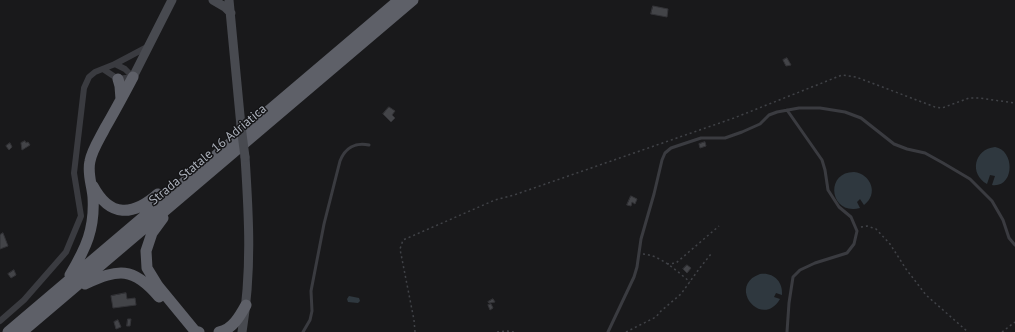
<!DOCTYPE html>
<html>
<head>
<meta charset="utf-8">
<style>
	body { margin:0 }
	canvas { display:block; background:#19191b }
</style>
</head>
<body>
<canvas width="1015" height="332"></canvas>
<script>
const g = document.querySelector('canvas').getContext('2d');
g.lineJoin = 'round';
function paint(path, color) { g.fillStyle = color; g.fill(path, 'evenodd'); }
function trace(path, color, width, dash) { g.strokeStyle = color; g.lineWidth = width; g.lineCap = dash ? 'butt' : 'round'; g.setLineDash(dash || []); g.stroke(path); }
function drawText(font, color, halo, rows, align = 'center') {
  g.font = font + ' "PT Sans",sans-serif'; g.lineWidth = 3; g.setLineDash([]); g.textBaseline = 'middle'; g.strokeStyle = halo; g.fillStyle = color; for (const [text, x, y, turn = 0] of rows) {
    g.save(); g.translate(x, y); g.rotate((+turn || 0) * Math.PI / 180); g.textAlign = isNaN(turn) ? turn : align; if (halo) g.strokeText(text, 0, 0); g.fillText(text, 0, 0); g.restore();
  }
}
const water = new Path2D(`
	M995,147C1015,150 1015,188 992,185L995,176L990,175L987,184C969,174 974,149 995,147Z
	M854,172C871,174 879,194 864,205L860,199L857,202L860,208C830,216 824,172 854,172Z
	M760,274C773,272 783,281 782,295L776,293L774,297L780,299C762,330 726,286 760,274Z
	M349,296L359,298L360,301L358,303L348,302L347,299Z`);
const building = new Path2D(`
	M653,6L668,9L667,17L651,14Z
	M787,58L791,65L786,66L783,60Z
	M389,107L395,111L392,115L395,118L391,122L383,114Z
	M25,141L26,143L28,142L30,145L22,150L21,143Z
	M705,142L706,146L700,148L699,144Z
	M10,143L12,147L9,150L6,146Z
	M631,196L637,199L635,204L632,202L631,206L627,205Z
	M3,233L8,246L0,249V235Z
	M687,265L691,268L687,273L683,269Z
	M14,270L16,275L11,278L8,274Z
	M126,293L127,299L135,298L136,305L113,308L111,296Z
	M493,299L495,302L489,303L488,302Z
	M491,304L493,308L490,310L488,305Z
	M128,319H131L130,326H127Z
	M118,320L121,327L116,329L114,322Z`);
const path = new Path2D(`
	M861,227L867,226L876,229L890,244L906,269L926,295L968,332
	M643,254C660,255 677,271 690,282
	M667,264L676,263L719,226
	M415,332L414,320L400,249L403,240L495,200L514,195L734,118L842,75L856,77L935,107L942,108L969,98H979L1015,103
	M497,332L506,331L515,332
	M626,332L656,317L661,311L681,294L699,269L711,254
	M1002,332L1015,322`);
const service = new Path2D(`
	M303,332L310,320L312,311L311,291L324,224L340,161C345,148 355,142 369,145
	M608,332L634,277L637,267L641,239L654,194L662,160L665,153L671,148L701,138H725L742,132L760,124L769,115L777,112L799,108H820L845,112L861,118L894,144L907,149L925,153L943,163L970,179L992,201L1003,220L1009,238L1015,245
	M787,332L789,303L793,277L800,270L815,263L847,253L854,244L857,231L851,217L839,207L828,190L825,170L822,160L787,110`);
const minor = new Path2D(`
	M115,64L125,69L133,77
	M103,69L118,79L133,77
	M0,321L24,300L66,252L81,216L74,173L84,88L89,77L95,72L115,64L149,46`);
const secondary = new Path2D(`
	M213,0L225,7L231,13
	M229,0L241,126
	M133,77L172,0
	M242,332C252,271 249,218 245,157`);
const trunk = new Path2D(`
	M118,79L120,86L121,99
	M93,186C110,218 133,216 158,194
	M163,218L152,233L146,251L147,268L158,286L195,331L199,332
	M70,275C86,248 95,229 93,197C92,185 87,173 90,161C92,150 100,138 105,128C115,111 124,94 133,77
	M85,284C118,269 133,266 159,297
	M8,332L399,0
	M22,332L413,0
	M219,332C232,330 240,316 246,305`);
const secondaryBridge = new Path2D(`
	M241,126L245,157`);
const streetNames = [
	["Strada Statale 16 Adriatica",208,155,-40]
];
paint(water, '#2f383f');
paint(building, '#434448');
trace(building, '#333337', 1);
trace(path, '#404247', 1.5, [2, 3]);
trace(service, '#3a3b40', 3);
trace(minor, '#3a3b40', 6);
trace(secondary, '#484a50', 9);
trace(trunk, '#5e6068', 11);
trace(secondaryBridge, '#484a50', 9);
drawText('13px', '#acb1bb', '#141416', streetNames);
</script>
</body>
</html>
